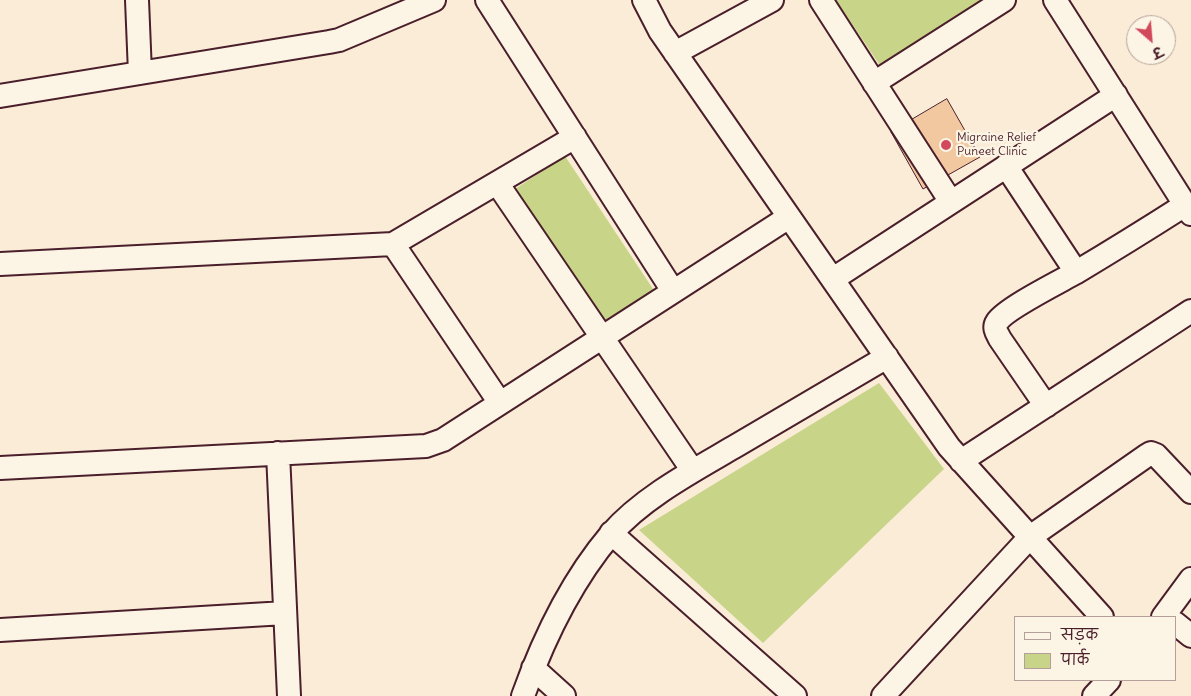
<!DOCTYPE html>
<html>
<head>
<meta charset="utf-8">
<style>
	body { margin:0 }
	#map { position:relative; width:1191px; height:696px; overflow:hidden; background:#faecd7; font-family:Delius,"Playpen Sans Deva",sans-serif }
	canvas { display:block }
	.legend { position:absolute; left:1014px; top:616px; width:162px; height:65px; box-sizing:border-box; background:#fcf5e5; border:1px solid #b59f9b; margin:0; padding:6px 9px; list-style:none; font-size:15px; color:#4a1f2b }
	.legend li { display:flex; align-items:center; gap:10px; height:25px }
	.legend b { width:25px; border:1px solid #b59f9b }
	.north { position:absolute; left:1126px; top:15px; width:50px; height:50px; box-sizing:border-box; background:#fcf5e5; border:1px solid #b59f9b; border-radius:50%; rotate:153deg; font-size:14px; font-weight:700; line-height:20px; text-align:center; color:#4a1f2b }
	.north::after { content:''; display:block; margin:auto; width:18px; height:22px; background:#d1495b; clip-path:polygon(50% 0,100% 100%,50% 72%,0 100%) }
</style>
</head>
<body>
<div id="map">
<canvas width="1191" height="696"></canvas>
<ul class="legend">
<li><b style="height:6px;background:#fcf5e5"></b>सड़क</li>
<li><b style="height:14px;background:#c8d589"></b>पार्क</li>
</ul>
<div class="north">उ</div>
</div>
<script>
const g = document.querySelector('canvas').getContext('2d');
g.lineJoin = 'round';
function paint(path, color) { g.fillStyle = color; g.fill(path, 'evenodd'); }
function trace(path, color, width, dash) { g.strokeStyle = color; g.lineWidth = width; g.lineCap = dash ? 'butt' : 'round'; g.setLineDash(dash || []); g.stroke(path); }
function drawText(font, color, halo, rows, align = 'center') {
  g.font = font + ' Delius,sans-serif'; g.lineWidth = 4.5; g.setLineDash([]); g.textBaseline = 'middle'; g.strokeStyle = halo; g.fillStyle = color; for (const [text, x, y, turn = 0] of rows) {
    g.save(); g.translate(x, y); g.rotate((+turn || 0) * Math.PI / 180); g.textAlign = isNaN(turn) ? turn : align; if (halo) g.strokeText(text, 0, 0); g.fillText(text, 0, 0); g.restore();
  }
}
const green = new Path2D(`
	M836,0H984L881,67Z
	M565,156L655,292L605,324L515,189Z
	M879,383L944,469L763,643L639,530Z`);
const building = new Path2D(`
	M947,99L980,157L923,189L891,132Z`);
const minor = new Path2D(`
	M137,0L140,73
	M487,0L673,291
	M644,0L660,31L949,447L1102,617
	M821,0L951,202
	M1055,0L1191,214
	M675,53L772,0
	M874,83L1004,0
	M0,96L329,42L339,40L434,0
	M1006,166L1076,272
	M497,183L693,471
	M393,244L500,403
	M0,264L393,244L575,137
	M833,279L1116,95
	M1046,406L1000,339C997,333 993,328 997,322C1005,309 1059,282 1075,273C1112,251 1149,228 1185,205
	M278,453L289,696
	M961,461L1191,311
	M0,468L426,446L443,440L789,217
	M611,533L795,696
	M1163,617L1191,579
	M1175,623L1191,636
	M0,630L285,613
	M533,668L564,696
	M523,696C543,640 572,580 611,534C642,498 693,471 734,447C785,417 836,387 887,357
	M883,696L1030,537L1146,456L1151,453L1156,455L1191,492
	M1094,696L1109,680`);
const markers = [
	[946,145,6,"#d1495b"]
];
const poiNames = [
	["Migraine Relief",957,138],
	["Puneet Clinic",957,152]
];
paint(green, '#c8d589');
paint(building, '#f2c8a1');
trace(building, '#4a1f2b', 1);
trace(minor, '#4a1f2b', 26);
trace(minor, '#fcf5e5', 22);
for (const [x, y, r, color] of markers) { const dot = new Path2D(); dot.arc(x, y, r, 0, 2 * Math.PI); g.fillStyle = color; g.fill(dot); trace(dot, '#fcf5e5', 2); }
drawText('12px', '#4a1f2b', '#fcf5e5', poiNames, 'left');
</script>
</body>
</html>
